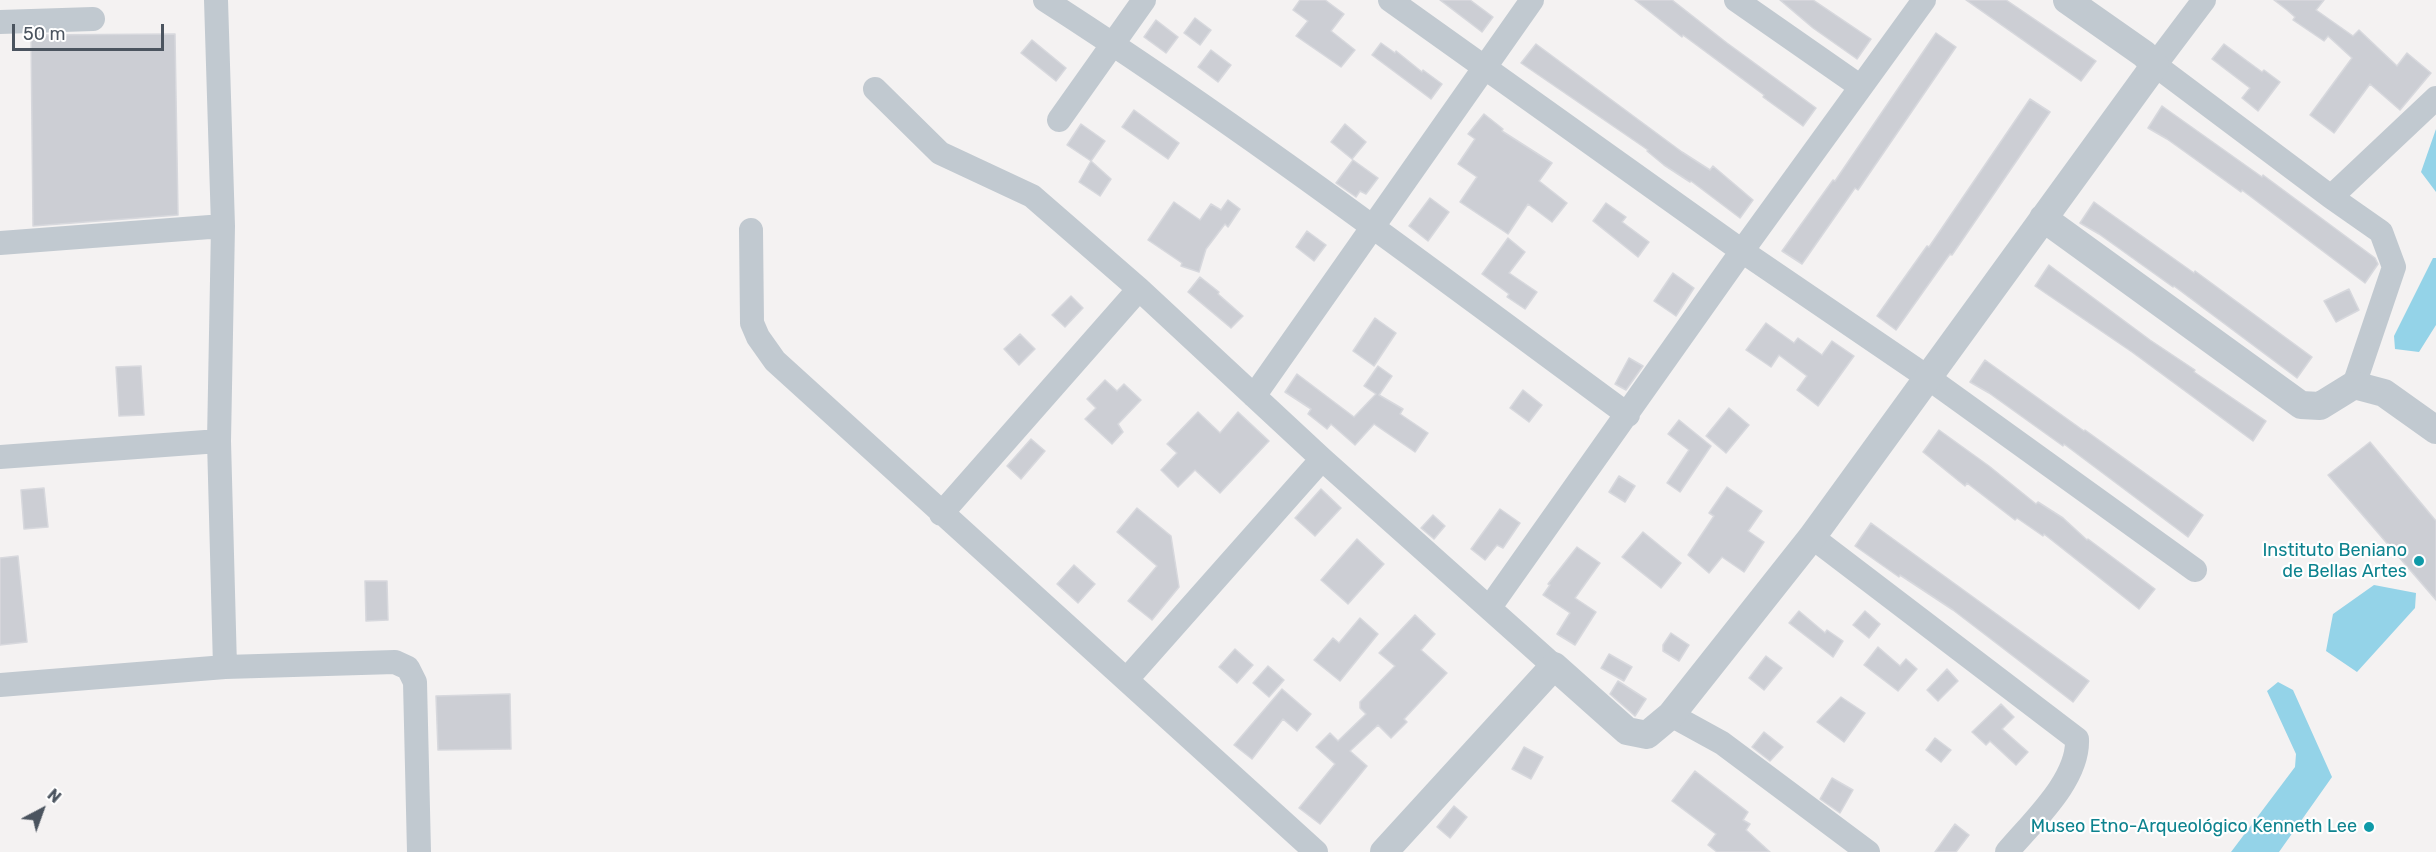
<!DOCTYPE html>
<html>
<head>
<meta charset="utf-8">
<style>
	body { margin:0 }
	#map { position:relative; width:2436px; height:852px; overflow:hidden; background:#f4f2f2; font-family:Rubik,sans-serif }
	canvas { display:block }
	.north { position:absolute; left:12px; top:780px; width:60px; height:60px; -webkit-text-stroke:4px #fff; paint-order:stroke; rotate:41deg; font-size:16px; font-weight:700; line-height:24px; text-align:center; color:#4b545f }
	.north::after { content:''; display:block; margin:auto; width:21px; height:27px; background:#4b545f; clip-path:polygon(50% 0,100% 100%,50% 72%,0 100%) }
	.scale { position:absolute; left:12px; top:24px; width:152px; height:27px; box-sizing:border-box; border:3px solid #4b545f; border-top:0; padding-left:8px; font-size:18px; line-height:21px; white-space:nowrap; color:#4b545f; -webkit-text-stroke:4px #fff; paint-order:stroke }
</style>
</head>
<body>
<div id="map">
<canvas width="2436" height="852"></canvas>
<div class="north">N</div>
<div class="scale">50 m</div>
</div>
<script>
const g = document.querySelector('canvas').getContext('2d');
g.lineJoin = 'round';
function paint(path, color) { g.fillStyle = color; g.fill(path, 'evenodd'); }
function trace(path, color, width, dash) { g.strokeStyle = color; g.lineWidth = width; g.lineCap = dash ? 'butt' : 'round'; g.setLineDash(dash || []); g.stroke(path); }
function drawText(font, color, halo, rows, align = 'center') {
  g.font = font + ' Rubik,sans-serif'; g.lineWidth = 4.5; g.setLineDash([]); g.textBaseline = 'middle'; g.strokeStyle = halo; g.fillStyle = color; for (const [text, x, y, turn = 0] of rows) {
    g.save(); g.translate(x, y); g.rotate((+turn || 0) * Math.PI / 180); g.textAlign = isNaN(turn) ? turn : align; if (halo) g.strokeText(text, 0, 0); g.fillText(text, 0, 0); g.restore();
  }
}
const water = new Path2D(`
	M2436,129V192L2421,172Z
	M2433,258H2436V325L2419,352L2395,349L2394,336Z
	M2374,585L2416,593L2415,608L2357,672L2326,651L2333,614Z
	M2278,682L2293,690L2332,777L2279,852H2231L2295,767L2296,754L2267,691Z`);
const building = new Path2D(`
	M1300,0H1325L1344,14L1331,31L1355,50L1341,67L1296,36L1308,21L1293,10Z
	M1440,0H1470L1493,17L1482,32Z
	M1635,0H1672L1727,43L1816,108L1803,126L1763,97L1764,95L1683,35L1682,37Z
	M1780,0H1813L1871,39L1857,59L1813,28Z
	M1966,0H2006L2096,61L2081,81Z
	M2274,0H2324L2316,10L2353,36L2359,30L2397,66L2407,53L2431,73L2400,110L2370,84L2334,133L2310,115L2352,58L2328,36L2324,41L2293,20L2295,17L2287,10Z
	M1195,18L1211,30L1200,45L1184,33Z
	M1156,20L1178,37L1166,53L1144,37Z
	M1936,33L1956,47L1858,190L1855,188L1802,264L1782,251L1833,180L1835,181Z
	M175,34L178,215L33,226L31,35Z
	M1032,40L1066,68L1056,81L1021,53Z
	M1381,43L1395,53L1396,51L1422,72L1423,70L1442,84L1431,99L1372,55Z
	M1536,44L1682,152L1710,170L1713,166L1753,200L1740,218L1691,181L1690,182L1664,165L1647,151L1648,150L1521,63Z
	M2224,44L2262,72L2264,70L2280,82L2258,111L2242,98L2250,88L2212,59Z
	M1211,50L1231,65L1218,82L1198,67Z
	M2030,99L2050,112L1952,255L1950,254L1896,330L1877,316L1927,246L1929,247Z
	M2162,106L2262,177L2263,175L2375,258L2378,264L2365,283L2242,190L2241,192L2167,139L2148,128Z
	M1134,110L1179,143L1168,159L1122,127Z
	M1484,114L1503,129L1502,131L1552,163L1539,181L1567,203L1552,222L1528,204L1508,234L1460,202L1477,177L1458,164L1475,139L1468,134Z
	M1081,124L1105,141L1091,161L1067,145Z
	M1345,124L1366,142L1352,159L1331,142Z
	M1353,160L1378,178L1366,194L1360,191L1356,197L1336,183Z
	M1091,161L1111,179L1100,196L1079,182Z
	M1430,198L1449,212L1428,241L1409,226Z
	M1228,200L1240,209L1228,227L1225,224L1206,249L1199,272L1181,266L1182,263L1148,240L1174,202L1200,220L1211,204L1221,210Z
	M2094,202L2194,273L2195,271L2312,357L2297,378L2174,286L2173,287L2099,234L2080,223Z
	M1606,203L1626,217L1622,222L1649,242L1638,257L1593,221Z
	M1307,231L1326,245L1314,261L1296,247Z
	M1508,238L1525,252L1509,273L1537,292L1525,309L1507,297L1509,294L1482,274Z
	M2049,265L2150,340L2195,370L2194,372L2266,421L2253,441L2132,352L2035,286Z
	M1673,273L1694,288L1676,316L1654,301Z
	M1200,277L1219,292L1218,294L1243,316L1231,328L1188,292Z
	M2349,289L2359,310L2336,322L2324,301Z
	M1071,296L1083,308L1065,327L1052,315Z
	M1375,318L1396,333L1374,366L1353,351Z
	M1766,323L1794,343L1798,338L1822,355L1832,341L1854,356L1818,406L1797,390L1807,376L1779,355L1771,367L1746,350Z
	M1020,334L1035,349L1019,365L1004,349Z
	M1629,358L1643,366L1626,390L1615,384Z
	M1985,360L2084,431L2085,430L2203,515L2188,537L2064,444L2063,446L1989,393L1970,382Z
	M141,366L144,415L119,416L116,367Z
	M1378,366L1392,376L1379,395L1403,409L1400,414L1428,433L1415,452L1374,424L1355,445L1331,424L1327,429L1308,414L1311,409L1285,392L1297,374L1354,417L1376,394L1364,386Z
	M1105,380L1117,391L1124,384L1141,400L1118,424L1123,432L1112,444L1085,419L1096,408L1087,399Z
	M1523,390L1542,405L1529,422L1510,408Z
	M1729,408L1749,425L1726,453L1706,436Z
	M1198,412L1220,433L1238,412L1269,441L1220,493L1195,470L1178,487L1161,470L1177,453L1167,444Z
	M1679,420L1711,446L1680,492L1667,483L1689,450L1668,434Z
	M1939,430L1989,466L2036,504L2038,502L2063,518L2087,540L2088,539L2155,589L2139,609L2044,534L2043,536L2017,518L2015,520L1967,483L1965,486L1923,452Z
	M1031,439L1045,451L1021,479L1007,466Z
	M2370,442L2436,521V600L2328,475Z
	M1619,476L1635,486L1625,502L1609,492Z
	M1727,487L1762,511L1748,531L1764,542L1744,572L1722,557L1709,573L1688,555L1714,516L1709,513Z
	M44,488L48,527L24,529L21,490Z
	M1321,489L1341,508L1315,536L1295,518Z
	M1137,508L1171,536L1179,587L1152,620L1128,601L1157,566L1117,532Z
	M1500,509L1520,523L1503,548L1497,545L1485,560L1471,549Z
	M1433,515L1445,526L1434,539L1421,528Z
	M1871,523L2089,681L2073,702L1953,610L1900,575L1899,577L1855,546Z
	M1643,532L1681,563L1661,588L1622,557Z
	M1357,539L1384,564L1348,604L1321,580Z
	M1577,547L1600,563L1575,598L1596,612L1575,645L1557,634L1570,613L1543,595L1550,585L1548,584Z
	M18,556L27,642L0,645V558Z
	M1074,565L1095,584L1078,603L1057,584Z
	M365,581H387L388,620L366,621Z
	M1799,611L1825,633L1827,630L1843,641L1833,657L1789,623Z
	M1865,611L1880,624L1869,638L1853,625Z
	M1415,615L1435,634L1421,650L1447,673L1404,719L1407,722L1391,738L1378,725L1350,751L1367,766L1320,824L1299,808L1335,764L1316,747L1330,733L1338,741L1366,714L1360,708V702L1395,666L1379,653Z
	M1360,618L1378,634L1340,681L1314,660L1333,638L1339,643Z
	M1671,633L1689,645L1679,661L1663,651V645Z
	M1878,647L1900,666L1906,659L1917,669L1898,691L1864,665Z
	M1235,649L1253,665L1237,683L1219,667Z
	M1609,654L1632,667L1624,681L1601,668Z
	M1766,656L1782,668L1764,690L1749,678Z
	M1268,666L1284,680L1269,697L1253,683Z
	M1947,669L1958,681L1938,701L1927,690Z
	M1618,681L1646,699L1635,716L1610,694Z
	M1282,689L1311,714L1297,731L1283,719L1252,759L1234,745Z
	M510,694L511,749L438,750L436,696Z
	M1841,697L1865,713L1844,742L1817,722Z
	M2001,704L2014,717L2002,729L2028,752L2016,765L1990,741L1986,745L1972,732Z
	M1764,732L1783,747L1770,761L1752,747Z
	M1935,738L1951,750L1941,762L1926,750Z
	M1524,747L1543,757L1531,779L1512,769Z
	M1695,771L1748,812L1743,820L1750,824L1746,830L1770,852H1717L1708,845L1716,834L1672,801Z
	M1832,778L1853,790L1840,813L1820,799Z
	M1454,806L1467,817L1450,838L1437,827Z
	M1955,824L1969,835L1956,852H1935Z`);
const minor = new Path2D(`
	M216,0L223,226L219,441L225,667
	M1045,0C1246,129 1436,274 1628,415
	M1390,0L1742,251L1927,377L2195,570
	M1736,0L1861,87
	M2204,0L2155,65L2331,197
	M0,22L93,19
	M875,89L940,153L1032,196L1139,289L1322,459L1554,666
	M1059,120L1144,0
	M751,230L752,323L758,337L775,361L1316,852
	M0,243L223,226
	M2354,385L2394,267L2381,232L2331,197L2436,98
	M1254,396L1532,0
	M0,457L219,441
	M941,514L1139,289
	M1812,537L2077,739C2079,780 2032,822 2007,852
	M1490,607L1742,251L1924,0
	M1127,679L1322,459
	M0,685L225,667L395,662L408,668L415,682L419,852
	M1671,715L1722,743L1868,852`);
const tertiary = new Path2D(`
	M2043,218L2301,405L2320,406L2354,385L2384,393L2436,430
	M1384,852L1554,666L1627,731L1647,735L1671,715L1812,537L2155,65L2144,54L2067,0`);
const markers = [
	[2419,561,6,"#0f9aa8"],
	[2369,827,6,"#0f9aa8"]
];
const cultureNames = [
	["Instituto Beniano",2407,551],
	["de Bellas Artes",2407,572],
	["Museo Etno-Arqueológico Kenneth Lee",2357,827]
];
paint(water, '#94d3e8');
paint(building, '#ccced4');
trace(building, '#d7d8dd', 1.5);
trace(minor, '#c1c9d0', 24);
trace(tertiary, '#c1c9d0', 28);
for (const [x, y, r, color] of markers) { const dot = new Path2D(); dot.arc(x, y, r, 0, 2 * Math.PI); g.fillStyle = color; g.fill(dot); trace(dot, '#fff', 2); }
drawText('18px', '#0d838f', '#fff', cultureNames, 'right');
</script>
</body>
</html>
